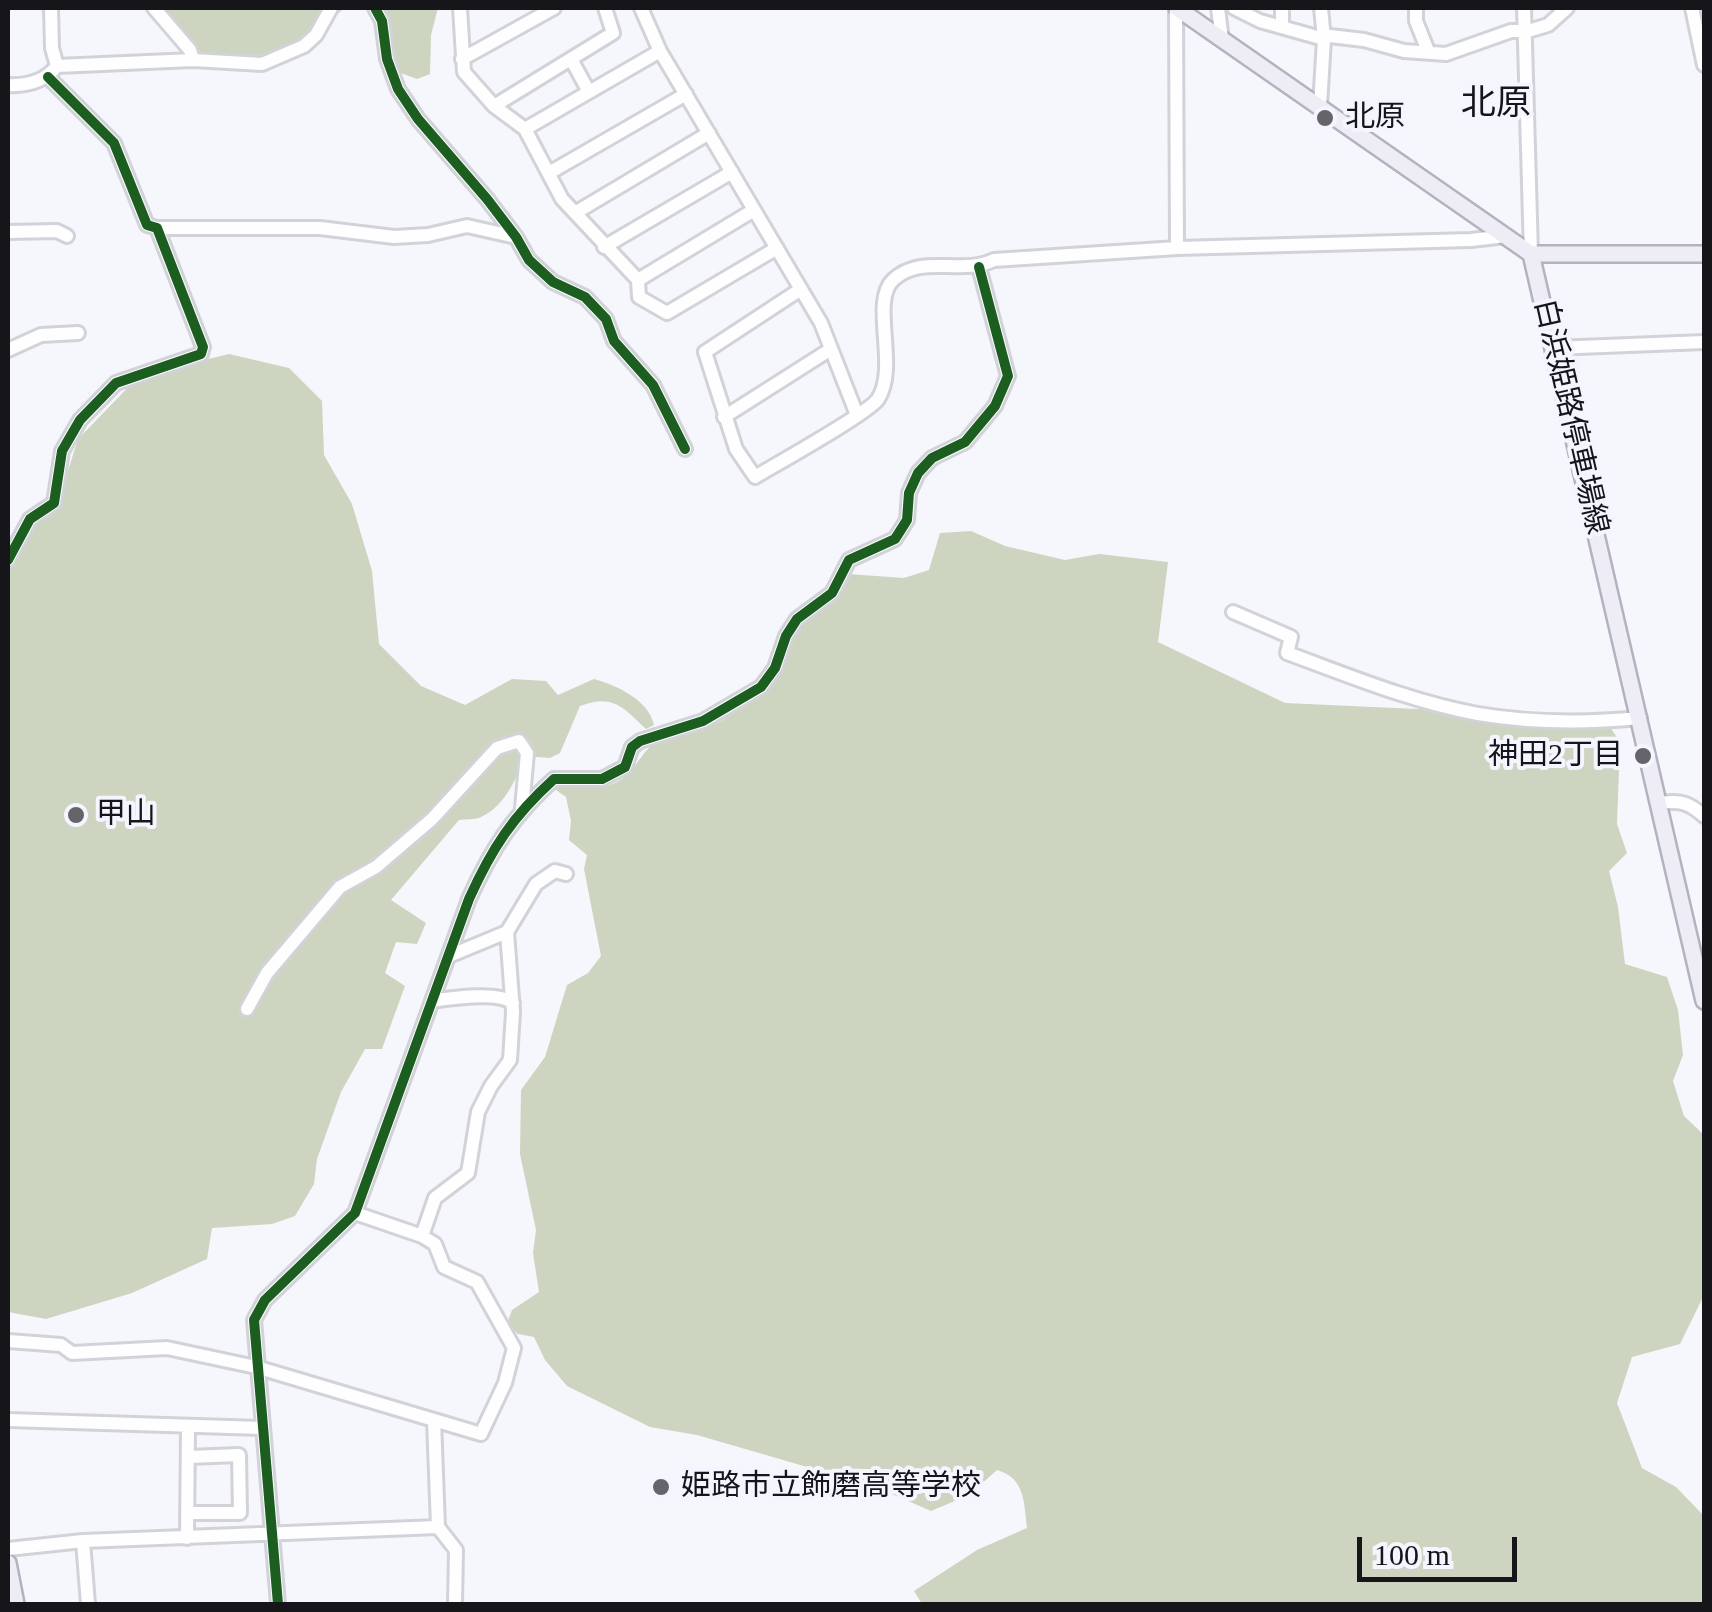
<!DOCTYPE html>
<html>
<head>
<meta charset="utf-8">
<style>
	body { margin:0 }
	#map { position:relative; width:1712px; height:1612px; overflow:hidden; background:#f6f7fc; font-family:"Times New Roman",serif }
	canvas { display:block }
	.frame { position:absolute; inset:0; border:10px solid #15151a; pointer-events:none }
	.scale { position:absolute; left:1357px; top:1537px; width:160px; height:45px; box-sizing:border-box; border:5px solid #15151a; border-top:0; padding-left:12px; font-size:30px; line-height:35px; white-space:nowrap; color:#15151a; -webkit-text-stroke:8px #f4f5fe; paint-order:stroke }
</style>
</head>
<body>
<div id="map">
<canvas width="1712" height="1612"></canvas>
<div class="frame"></div>
<div class="scale">100 m</div>
</div>
<script>
const g = document.querySelector('canvas').getContext('2d');
g.lineJoin = 'round';
function paint(path, color) { g.fillStyle = color; g.fill(path, 'evenodd'); }
function trace(path, color, width, dash) { g.strokeStyle = color; g.lineWidth = width; g.lineCap = dash ? 'butt' : 'round'; g.setLineDash(dash || []); g.stroke(path); }
function drawText(font, color, halo, rows, align = 'center') {
  g.font = font + ' "Times New Roman","Noto Sans JP",serif'; g.lineWidth = 8; g.setLineDash([]); g.textBaseline = 'middle'; g.strokeStyle = halo; g.fillStyle = color; for (const [text, x, y, turn = 0] of rows) {
    g.save(); g.translate(x, y); g.rotate((+turn || 0) * Math.PI / 180); g.textAlign = isNaN(turn) ? turn : align; if (halo) g.strokeText(text, 0, 0); g.fillText(text, 0, 0); g.restore();
  }
}
const forest = new Path2D(`
	M161,8H344C327,24 310,41 289,51C270,59 223,59 203,53C187,47 170,22 161,8Z
	M378,8H438L431,35L430,74L417,79L395,71Z
	M229,354L289,368L322,401L324,455L352,504L372,571L379,644L421,686L465,705L512,679L546,681L558,695L594,679C616,685 649,700 654,725L646,729C624,708 613,693 580,706L560,753L550,758L524,756C518,777 505,805 483,816C477,820 466,819 459,820L391,900L426,923L417,944L396,942L385,973L405,986L382,1049H365L341,1092L317,1159L314,1184L295,1216L272,1224L212,1228L207,1259L132,1293L46,1319L8,1312V564L23,538L60,496L78,439L139,376Z
	M971,531L1005,546L1065,560L1099,554L1168,562L1158,642L1285,703L1439,710L1610,727L1620,742L1617,824L1627,853L1609,871L1618,907L1625,964L1667,977L1678,1010L1683,1055L1673,1081L1684,1116L1704,1135V1295L1680,1344L1632,1357L1617,1403L1642,1468L1676,1487L1704,1516V1604H922L914,1591L977,1550L1027,1528C1024,1502 1025,1478 997,1470L969,1495L931,1511L876,1487L697,1435L650,1427L567,1386L545,1360L534,1337L518,1334L507,1324L512,1310L539,1292L533,1253L536,1230L520,1154L521,1090L545,1057L567,985L588,973L601,956L584,869L587,855L569,840L571,821L566,797L553,788C571,779 593,792 613,784C637,774 640,748 663,738C682,729 705,730 723,720C762,695 776,661 800,624C812,606 832,590 848,574L904,578L929,570L940,533Z`);
const stream = new Path2D(`
	M1704,68V102`);
const minor = new Path2D(`
	M51,8L52,48L57,66
	M154,8L190,50L193,60
	M375,8L382,21L387,59L398,89L418,119L487,199L516,237L529,260L553,282L585,297L606,319L614,341L653,385L685,449
	M460,8L464,72L494,106L525,129L562,199L638,280L639,297L667,313L777,248
	M641,8L660,51L821,323L857,415
	M1176,8L1177,248
	M1218,8L1222,40
	M1234,8L1260,21L1324,39L1321,8
	M1416,8V21L1428,51
	M1524,8L1531,254
	M1692,8L1704,65
	M1282,27V8
	M462,59L554,8
	M571,59L589,92
	M8,85C27,86 45,81 57,66L193,60L262,64L304,46L316,35L331,8
	M494,106L613,33L605,8
	M1320,106L1324,39L1330,36L1364,40L1404,51L1446,54L1511,31H1528L1548,25L1567,8
	M525,129L660,51
	M549,173L686,94
	M575,213L709,133
	M157,228H320L394,237L428,235L467,226L516,237
	M8,232L57,231L67,236
	M604,247L732,172
	M638,280L754,210
	M801,289L705,352L736,449L755,477C775,465 870,412 878,399C899,367 870,302 893,280C922,253 961,276 994,260L1177,248L1471,240L1506,236
	M1554,348L1704,342
	M8,350L41,335L78,333
	M724,417L831,349
	M8,560L30,519L54,503L62,451L80,420L116,383L201,354L203,347L157,228L147,225L114,143L48,77
	M1233,612L1291,637L1287,653C1350,676 1412,702 1478,714C1531,723 1587,723 1640,718
	M1661,803C1681,800 1689,803 1704,816
	M449,956L507,932
	M432,1001C452,998 498,991 513,1003
	M247,1009L267,973L340,887L376,867L432,819L497,748L519,741L527,753L522,808
	M422,1236L435,1198L468,1173L478,1112L491,1086L510,1060L513,1012L507,932L536,884L555,871L566,874
	M8,1341L61,1345L72,1353L167,1348L256,1367L481,1434L505,1383L514,1348L477,1282L444,1267L435,1244L422,1236L355,1213
	M8,1420L261,1428
	M434,1420L438,1527
	M187,1513H240L239,1455L188,1457
	M187,1538L188,1426
	M83,1541L88,1604
	M8,1549L83,1541L438,1527L456,1550L455,1604
	M278,1604L254,1320L265,1300L355,1213L469,899C492,848 513,816 554,779H602L625,767L632,747L640,741L703,721L761,687L775,668L786,636L797,619L832,593L849,560L895,539L907,520L909,493L918,473L932,458L965,442L995,406L1008,376L979,267`);
const major = new Path2D(`
	M1177,8L1531,254L1704,1001
	M1531,254H1704
	M8,1563L16,1604`);
const cycleway = new Path2D(`
	M375,8L382,21L387,59L398,89L418,119L487,199L516,237L529,260L553,282L585,297L606,319L614,341L653,385L685,449
	M8,560L30,519L54,503L62,451L80,420L116,383L201,354L203,347L157,228L147,225L114,143L48,77
	M278,1604L254,1320L265,1300L355,1213L469,899C492,848 513,816 554,779H602L625,767L632,747L640,741L703,721L761,687L775,668L786,636L797,619L832,593L849,560L895,539L907,520L909,493L918,473L932,458L965,442L995,406L1008,376L979,267`);
const markers = [
	[1325,118,10,"#646469"],
	[1643,756,10,"#646469"],
	[76,815,10,"#646469"],
	[661,1487,10,"#646469"]
];
const poiNames = [
	["北原",1345,118],
	["神田2丁目",1623,756,"right"],
	["甲山",96,815],
	["姫路市立飾磨高等学校",681,1487]
];
const streetNames = [
	["白浜姫路停車場線",1570,417,77]
];
const quarterNames = [
	["北原",1496,105]
];
paint(forest, '#cdd4bf');
trace(stream, '#b8bfa4', 4);
trace(minor, '#d2d3d8', 18);
trace(major, '#b2b2c1', 20);
trace(minor, '#fefeff', 12);
trace(major, '#eeedf5', 15);
trace(cycleway, '#1b5e20', 10);
for (const [x, y, r, color] of markers) { const dot = new Path2D(); dot.arc(x, y, r, 0, 2 * Math.PI); g.fillStyle = color; g.fill(dot); trace(dot, '#f4f5fe', 4); }
drawText('30px', '#15151a', '#f4f5fe', poiNames, 'left');
drawText('30px', '#15151a', '#f4f5fe', streetNames);
drawText('35px', '#15151a', '#f4f5fe', quarterNames);
</script>
</body>
</html>
